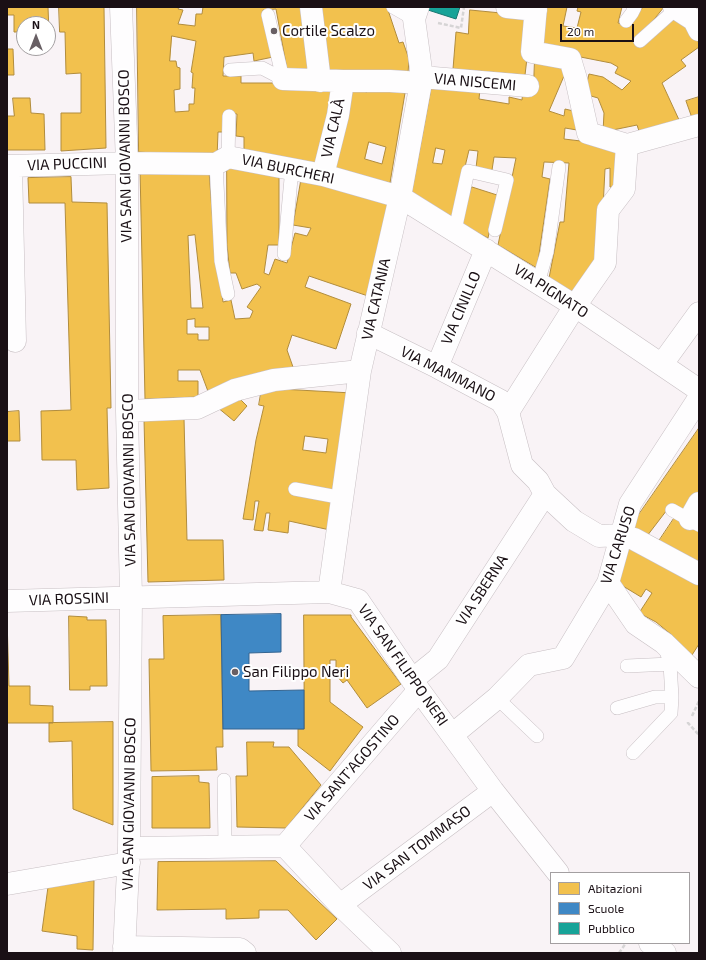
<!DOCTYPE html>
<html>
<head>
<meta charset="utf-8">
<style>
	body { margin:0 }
	#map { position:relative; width:706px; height:960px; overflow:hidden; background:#f9f3f6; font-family:"Exo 2",sans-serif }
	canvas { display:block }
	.frame { position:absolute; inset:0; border:8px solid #1a1015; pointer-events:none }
	.legend { position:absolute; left:550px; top:872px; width:140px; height:72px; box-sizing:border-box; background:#fff; border:1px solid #a39fa1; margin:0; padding:5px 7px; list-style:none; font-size:12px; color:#1a1015 }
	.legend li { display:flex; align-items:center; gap:8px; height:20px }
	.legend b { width:20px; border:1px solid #a39fa1 }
	.north { position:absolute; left:16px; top:16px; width:40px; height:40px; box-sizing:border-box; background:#fff; border:1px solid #a39fa1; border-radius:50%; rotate:0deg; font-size:11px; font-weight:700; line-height:16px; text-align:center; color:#1a1015 }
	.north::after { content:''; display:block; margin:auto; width:14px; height:18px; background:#685f64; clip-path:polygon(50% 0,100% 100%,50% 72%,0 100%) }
	.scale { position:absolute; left:560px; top:24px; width:74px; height:18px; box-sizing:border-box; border:2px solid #1a1015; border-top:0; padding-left:5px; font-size:12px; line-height:14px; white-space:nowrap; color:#1a1015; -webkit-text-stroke:3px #fff; paint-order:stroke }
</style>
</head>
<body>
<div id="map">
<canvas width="706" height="960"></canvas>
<div class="frame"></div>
<ul class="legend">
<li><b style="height:11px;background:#f2c14e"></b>Abitazioni</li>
<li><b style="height:11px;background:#3f88c5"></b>Scuole</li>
<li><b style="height:11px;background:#17a398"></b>Pubblico</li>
</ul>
<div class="north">N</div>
<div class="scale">20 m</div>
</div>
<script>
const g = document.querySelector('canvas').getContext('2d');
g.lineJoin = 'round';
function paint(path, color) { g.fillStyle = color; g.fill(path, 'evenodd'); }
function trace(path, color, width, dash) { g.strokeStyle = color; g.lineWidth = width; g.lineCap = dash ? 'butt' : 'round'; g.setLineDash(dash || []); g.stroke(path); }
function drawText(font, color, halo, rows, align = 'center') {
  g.font = font + ' "Exo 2",sans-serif'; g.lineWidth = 4; g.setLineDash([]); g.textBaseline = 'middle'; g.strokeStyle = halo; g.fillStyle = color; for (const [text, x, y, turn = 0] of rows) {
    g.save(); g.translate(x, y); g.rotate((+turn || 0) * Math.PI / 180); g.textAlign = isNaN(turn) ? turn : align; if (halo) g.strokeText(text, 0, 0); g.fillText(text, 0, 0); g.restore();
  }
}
const homes = new Path2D(`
	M7,7H48L49,32L48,24H24V32H14V15H7Z
	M59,7H104L106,148L61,151V113H81V73L66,74L65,32H60Z
	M137,7H179L178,9L183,10L178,24L195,26L196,14H202L203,7H306L315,74L288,75L276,9L263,10L273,57L254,61L253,53L224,57L223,76H241V83H293L335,87L319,165L244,150V137L236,136L237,114L224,113L223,132H218L217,158L139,152ZM172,36L196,41L191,72L193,73L192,88H195L194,104H189V111L175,112L174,90L180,89V68L177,67L176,61H170Z
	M320,7H387L399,43L403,42L409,59L408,73L323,75Z
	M546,7H567L563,26L577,28L581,12L577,11L578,7H622L618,23L628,25L643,7H664L636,42L676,17L691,28L699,43V47L681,60L686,66L662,83L680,122L640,134L637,125L603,132L604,113L598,98L584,94L589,74L603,77L622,90L631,81L615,73L618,67L611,63L540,49Z
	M470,10L532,16L525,75L453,69L456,32L468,34Z
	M7,49H13L14,75H7Z
	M535,58L566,61L564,76L549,111L564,116L565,109L582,113L583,131L565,128L564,139L606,144L616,146L620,189L610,187V168L605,169L601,247L578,295L549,278L560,222H564L569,163L544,162L542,177L550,179L537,268L498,245L516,158L494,157L492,170L476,168L478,151L469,150L453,217L411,196L432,83L480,89L479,99L509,104V97L522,100L523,89L533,90ZM436,148L445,150L442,164L433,163Z
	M350,88L367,92L368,88L405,93L390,183L330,168ZM369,142L386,147L382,164L365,159Z
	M699,97V116L692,118L686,101Z
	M13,98H30L31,113L44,114L45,150H7V116H14Z
	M227,164L279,172V245H268L264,273L269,275L275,259L287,263L295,233L307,236L311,228L293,225L301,179L389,198L368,296L309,276L305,287L351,304L336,349L292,335L287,350L293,367L209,394L200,370H178V381H198V397L145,399L140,169L209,171L214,237L223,302L231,300L235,319L250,318L253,311L247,307L261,287L257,284L242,289L236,273H230L227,245ZM195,235L203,308H191L188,236ZM195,319V327H209V340H198V334H187V320Z
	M71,177L72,202L107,203L111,408H107L109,488L77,490L76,460H42L41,411L71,410L65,203H29L28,178Z
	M472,187L497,195L488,238L460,224Z
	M262,388L352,393L330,530L289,521L288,533L268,530L270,513H266L263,531L254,530L259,501H255L253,520L243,519L256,440L264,406L259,405ZM305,436L328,439L326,453L303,450Z
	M235,394L247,406L234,421L217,407Z
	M19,411L20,441H7V412Z
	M184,418L187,540H223L224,580L148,582L144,419Z
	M699,428V491L682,514L670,506L647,536L631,526Z
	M677,514L699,528V571L655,547Z
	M629,545L699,581V644L692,655L673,636L656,622L639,613L652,593L646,589L641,597L618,583Z
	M221,615L223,747H216L217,770L151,771L149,659H164L163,616Z
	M304,615H351V617L401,684L367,708L347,680L343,683L336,675V660H330V702L363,727L330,771L298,746V729H304Z
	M69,616L87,617V620H106L107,686H90V690H70Z
	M7,618L9,686H30V705L53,706V723H7Z
	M113,722V825L73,809L72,741L49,742V723Z
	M247,742H274L273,747H289L321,785L286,828L237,827L236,776H247Z
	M199,776V782L209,783L210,828H152V777Z
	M276,861L337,919L316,940L288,910H259V918L226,919V909L157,910L158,862Z
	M94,881L93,950L77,949V936L42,931L48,887Z`);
const schools = new Path2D(`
	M281,614V652L249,653V691L304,690V729H223L221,615Z`);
const public = new Path2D(`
	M428,7H460L456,19L428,10Z`);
const path = new Path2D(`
	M438,23L461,28L464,7
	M692,716L699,701
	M688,722V723L699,735
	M619,953L626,943`);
const lane = new Path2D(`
	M393,7L414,19
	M268,15L283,79
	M626,21L632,13L635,7
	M640,41L677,8
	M230,70L262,68L283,79
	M228,157L229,116
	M216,164L221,261L228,294
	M455,230L468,171L507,180L495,230
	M284,254L292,168
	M538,283L547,252L559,167
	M295,489L343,498
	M672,510L699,525
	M627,666L670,664
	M497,698L537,736
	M617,708L655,697H672
	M633,753L671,713L672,697L670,664L665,647
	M224,780L225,847`);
const street = new Path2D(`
	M121,7L127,163V411L131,597L129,848L124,953
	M311,7L320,81
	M507,7L536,10
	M536,7L532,52L570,59L576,79L588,133L627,145
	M674,7L694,20L699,30
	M422,77L528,86
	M283,79L343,81H390L421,83
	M7,166L127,163L216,164L228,157L323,175L400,197L575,306L699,390
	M11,166L15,341
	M323,175L338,115L343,81
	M368,333L437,367L501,401L508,412L522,465L538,481L545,494L574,521L599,536L621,535L634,539L699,574
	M662,364L699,313
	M437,367L486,250
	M127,411L197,408L235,390L274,380L360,371
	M508,412L575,306L605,263L608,210L624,189L627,145L699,125
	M690,519L699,503
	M608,583L636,624L664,643L699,677
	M329,592L360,371L400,197L422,77L414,19L418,7
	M7,601L329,592L358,600L419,690L493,791L558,873
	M412,680L438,659L545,494
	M452,735L497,698L529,665L563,658L608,583L630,504L699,398
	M285,846L419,690
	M129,848L285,846L340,905L390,953
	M7,884L129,863
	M340,905L493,791
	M650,943L665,953
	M124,947L240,949L245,953`);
const markers = [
	[274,31,4,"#685f64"],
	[235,672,4,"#685f64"]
];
const poiNames = [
	["Cortile Scalzo",282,31],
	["San Filippo Neri",243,672]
];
const streetNames = [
	["VIA NISCEMI",475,82,5],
	["VIA CALÀ",333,128,-77],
	["VIA SAN GIOVANNI BOSCO",125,156,-91],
	["VIA PUCCINI",67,164,-2],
	["VIA BURCHERI",288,169,12],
	["VIA PIGNATO",551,291,33],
	["VIA CATANIA",376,299,-77],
	["VIA CINILLO",461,308,-67],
	["VIA MAMMANO",448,374,27],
	["VIA SAN GIOVANNI BOSCO",129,480,-91],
	["VIA CARUSO",618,545,-72],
	["VIA SBERNA",482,590,-57],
	["VIA ROSSINI",69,599,-2],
	["VIA SAN FILIPPO NERI",403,665,55],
	["VIA SANT'AGOSTINO",352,768,-49],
	["VIA SAN GIOVANNI BOSCO",129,804,-89],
	["VIA SAN TOMMASO",417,848,-37]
];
paint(homes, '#f2c14e');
trace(homes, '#b18c3d', 1);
paint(schools, '#3f88c5');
trace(schools, '#346490', 1);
paint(public, '#17a398');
trace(public, '#187771', 1);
trace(lane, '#c7bfc3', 14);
trace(street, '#c7bfc3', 23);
trace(path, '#d6d4d5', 2.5, [4, 2]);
trace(lane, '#fefdfe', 13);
trace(street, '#fefdfe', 22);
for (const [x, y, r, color] of markers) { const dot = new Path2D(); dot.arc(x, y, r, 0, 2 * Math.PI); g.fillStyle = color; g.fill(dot); trace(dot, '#fff', 1.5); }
drawText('15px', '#1a1015', '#fff', poiNames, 'left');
drawText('15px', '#1a1015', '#fff', streetNames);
</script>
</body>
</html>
